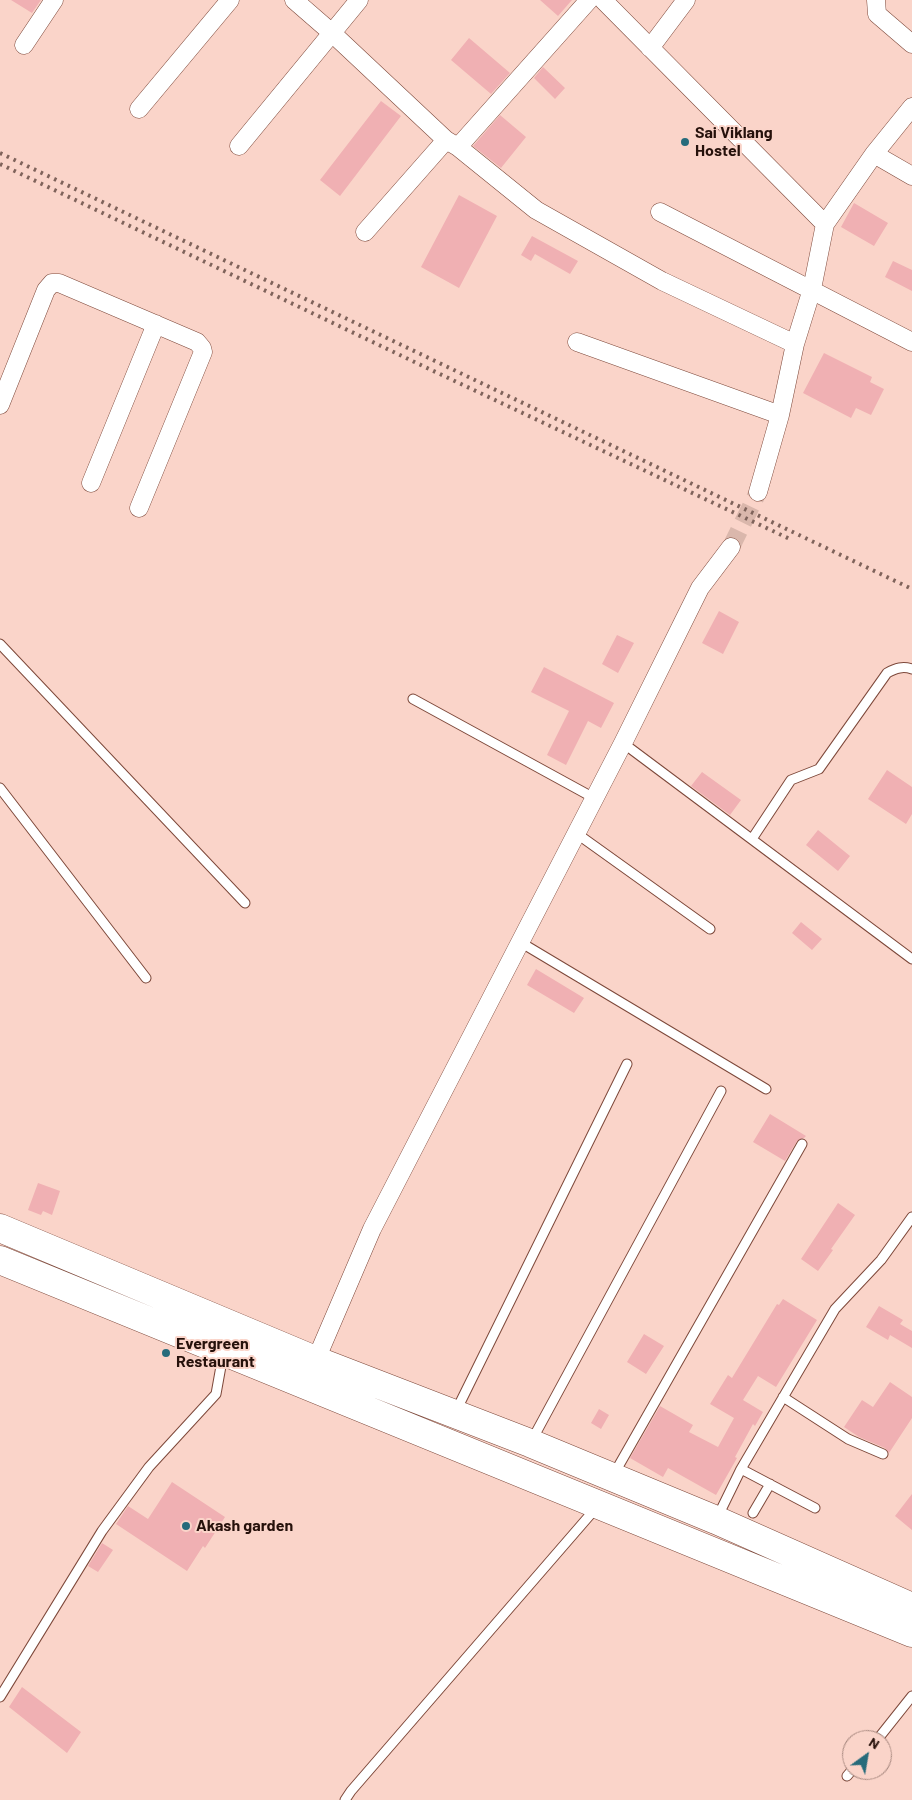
<!DOCTYPE html>
<html>
<head>
<meta charset="utf-8">
<style>
	body { margin:0 }
	#map { position:relative; width:912px; height:1800px; overflow:hidden; background:#fad4c9; font-family:Barlow,sans-serif }
	canvas { display:block }
	.north { position:absolute; left:842px; top:1730px; width:50px; height:50px; box-sizing:border-box; background:#fad4c9; border:1px solid #a5867d; border-radius:50%; rotate:32deg; font-size:14px; font-weight:700; line-height:20px; text-align:center; color:#26110b }
	.north::after { content:''; display:block; margin:auto; width:18px; height:22px; background:#266b7b; clip-path:polygon(50% 0,100% 100%,50% 72%,0 100%) }
</style>
</head>
<body>
<div id="map">
<canvas width="912" height="1800"></canvas>
<div class="north">N</div>
</div>
<script>
const g = document.querySelector('canvas').getContext('2d');
g.lineJoin = 'round';
function paint(path, color) { g.fillStyle = color; g.fill(path, 'evenodd'); }
function trace(path, color, width, dash) { g.strokeStyle = color; g.lineWidth = width; g.lineCap = dash ? 'butt' : 'round'; g.setLineDash(dash || []); g.stroke(path); }
function drawText(font, color, halo, rows, align = 'center') {
  g.font = font + ' Barlow,sans-serif'; g.lineWidth = 4; g.setLineDash([]); g.textBaseline = 'middle'; g.strokeStyle = halo; g.fillStyle = color; for (const [text, x, y, turn = 0] of rows) {
    g.save(); g.translate(x, y); g.rotate((+turn || 0) * Math.PI / 180); g.textAlign = isNaN(turn) ? turn : align; if (halo) g.strokeText(text, 0, 0); g.fillText(text, 0, 0); g.restore();
  }
}
const building = new Path2D(`
	M11,0H41L32,13Z
	M540,0H572L558,16Z
	M469,38L510,73L491,94L451,60Z
	M543,67L565,88L555,99L534,78Z
	M381,101L401,116L340,196L320,180Z
	M500,115L526,137L501,168L473,146Z
	M459,195L497,216L459,288L421,267Z
	M854,203L888,223L874,246L841,227Z
	M532,236L578,261L570,274L535,254L531,261L521,255Z
	M893,261L912,270V291L885,277Z
	M824,353L872,377L870,382L884,389L871,415L856,408L851,418L803,393Z
	M719,611L739,622L723,654L702,643Z
	M617,635L634,643L618,673L602,664Z
	M544,667L614,703L601,728L588,721L566,765L547,755L569,711L531,692Z
	M887,770L912,787V814L906,824L868,799Z
	M702,772L741,800L730,815L691,786Z
	M818,830L850,856L838,871L806,845Z
	M801,922L822,939L812,950L792,933Z
	M536,969L584,998L574,1013L527,985Z
	M770,1114L806,1136L804,1138L797,1141L785,1161L753,1142Z
	M38,1183L60,1191L52,1215L43,1211L41,1215L28,1210Z
	M838,1203L855,1215L831,1249L833,1250L818,1271L801,1259Z
	M783,1299L817,1320L776,1387L758,1376L743,1400L763,1412L755,1426L753,1424L735,1457L737,1458L716,1495L668,1468L663,1477L630,1458L660,1406L693,1425L689,1432L718,1447L734,1418L710,1404L728,1375L732,1378L777,1304L779,1305Z
	M879,1306L903,1320L900,1324L912,1331V1348L890,1335L888,1340L866,1327Z
	M644,1334L664,1346L646,1374L627,1362Z
	M890,1382L912,1397V1418L889,1453L885,1448L859,1437L844,1427L862,1400L873,1407Z
	M599,1409L609,1415L601,1429L591,1423Z
	M172,1482L225,1517L205,1548L203,1546L187,1571L116,1524L128,1506L148,1519Z
	M912,1494V1530L895,1516Z
	M102,1543L113,1550L98,1572L88,1566Z
	M22,1687L81,1732L67,1753L9,1707Z`);
const streetTunnel = new Path2D(`
	M731,547L758,492`);
const lane = new Path2D(`
	M0,644L245,903
	M413,699L594,798
	M623,743L912,959
	M0,788L146,978
	M576,833L710,929
	M752,839L791,780L819,769L887,673C896,668 903,666 912,669
	M520,942L766,1089
	M783,1397L848,1439L883,1454
	M456,1411L627,1064
	M532,1440L721,1091
	M741,1469L815,1508
	M614,1474L802,1144
	M753,1513L770,1484
	M717,1518L741,1469L835,1309L881,1260L912,1217
	M0,1697L102,1531L149,1467L216,1394L223,1355
	M877,1740L912,1696
	M847,1776L852,1770
	M345,1800L351,1791L596,1508`);
const street = new Path2D(`
	M294,0L332,33L446,140L458,147L536,210L662,281L795,344
	M603,0L825,224
	M876,0L877,14L912,44
	M24,45L54,0
	M650,48L686,0
	M139,109L230,0
	M239,146L359,0
	M458,147L589,0
	M874,154L912,176
	M660,212L912,342
	M365,232L446,140
	M577,342L780,415
	M0,405L46,290L52,283H59L197,342L202,348L203,352L139,508
	M91,483L156,324
	M758,492L780,415L795,344L812,289L825,224L874,154L912,107
	M312,1369L372,1229L623,743L700,588L731,547`);
const primary = new Path2D(`
	M0,1228L315,1360L530,1443L716,1520L912,1607
	M0,1260L912,1633`);
const rail = new Path2D(`
	M0,153L912,589
	M0,164L425,367L792,540`);
const markers = [
	[685,142,5,"#266b7b"],
	[166,1353,5,"#266b7b"],
	[186,1526,5,"#266b7b"]
];
const poiNames = [
	["Sai Viklang",695,133],
	["Hostel",695,151],
	["Evergreen",176,1344],
	["Restaurant",176,1362],
	["Akash garden",196,1526]
];
paint(building, '#f0b0b3');
trace(streetTunnel, '#dab7ac', 18, [18, 9]);
trace(lane, '#7d483a', 11);
trace(street, '#7d483a', 19);
trace(primary, '#7d483a', 29);
trace(lane, '#fff', 9);
trace(street, '#fff', 18);
trace(primary, '#fff', 28);
trace(rail, '#7f635b', 4, [2.5, 5]);
for (const [x, y, r, color] of markers) { const dot = new Path2D(); dot.arc(x, y, r, 0, 2 * Math.PI); g.fillStyle = color; g.fill(dot); trace(dot, '#fad4c9', 2); }
drawText('bold 16px', '#26110b', '#fad4c9', poiNames, 'left');
</script>
</body>
</html>
